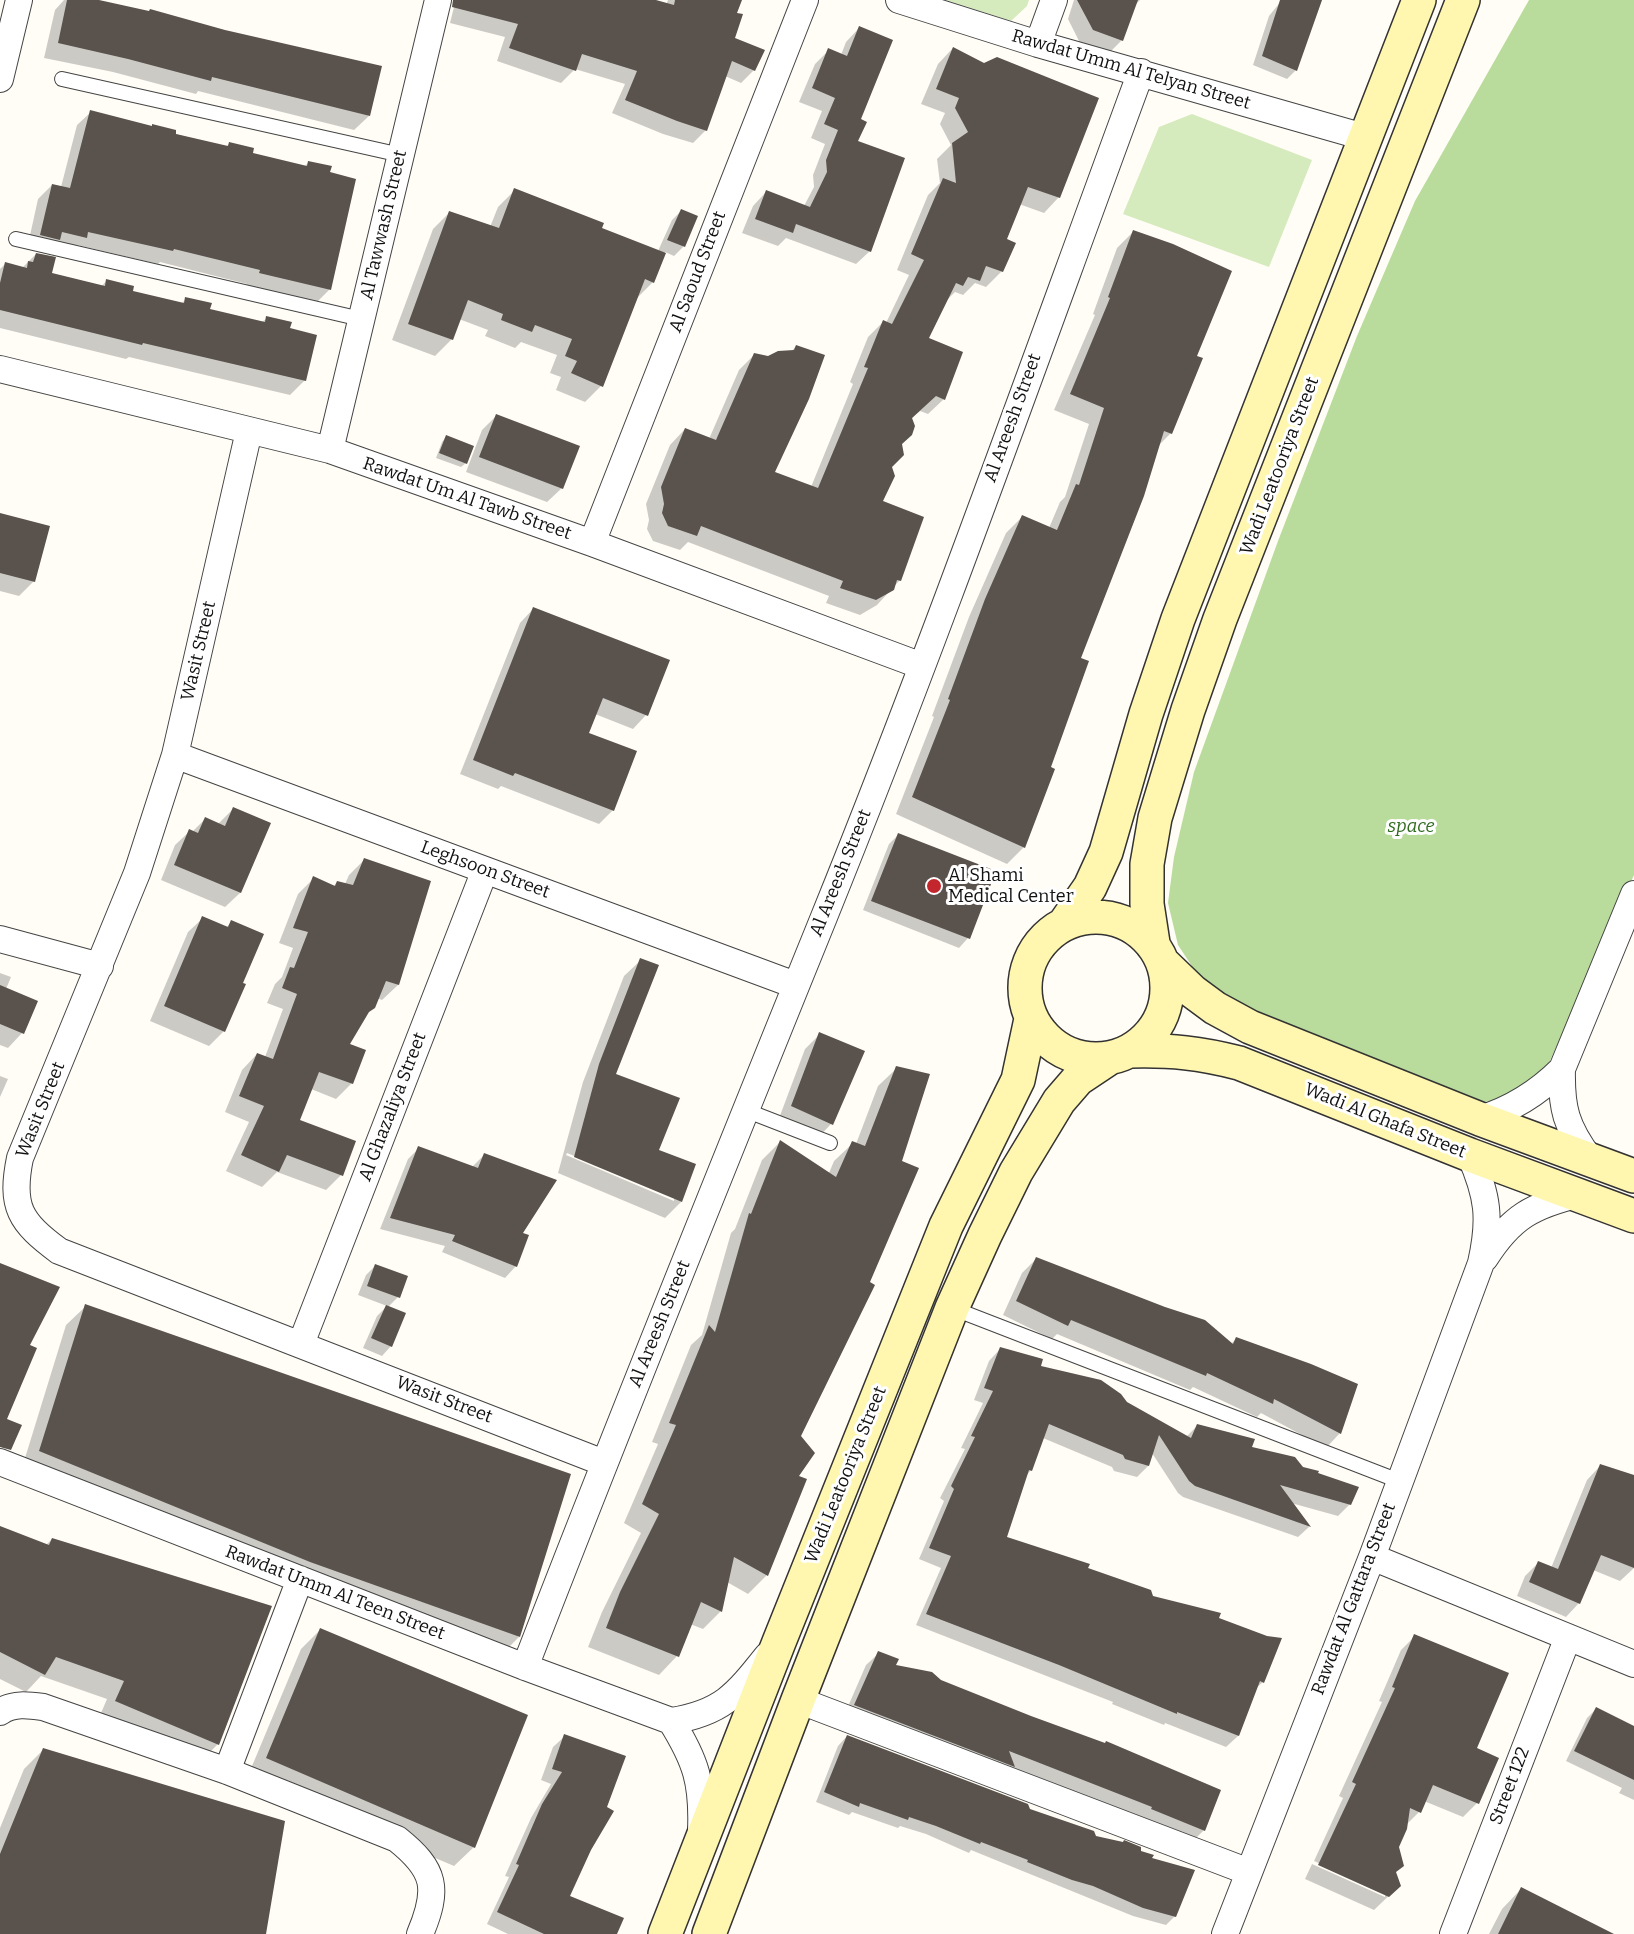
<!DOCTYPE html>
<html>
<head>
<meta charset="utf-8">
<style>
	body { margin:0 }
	canvas { display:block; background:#fffdf5 }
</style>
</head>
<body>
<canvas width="1634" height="1934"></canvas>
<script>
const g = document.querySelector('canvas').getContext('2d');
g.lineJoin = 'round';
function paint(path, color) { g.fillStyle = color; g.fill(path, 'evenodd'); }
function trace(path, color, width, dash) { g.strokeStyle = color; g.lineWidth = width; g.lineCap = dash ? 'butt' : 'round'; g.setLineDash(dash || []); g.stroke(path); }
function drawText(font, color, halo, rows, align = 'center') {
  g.font = font + ' Bitter,serif'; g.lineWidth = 6; g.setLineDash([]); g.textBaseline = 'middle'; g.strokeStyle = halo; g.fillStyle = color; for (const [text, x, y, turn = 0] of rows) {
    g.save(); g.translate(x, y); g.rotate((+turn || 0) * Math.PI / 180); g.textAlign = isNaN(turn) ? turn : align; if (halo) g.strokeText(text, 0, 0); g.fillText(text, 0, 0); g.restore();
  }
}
const green = new Path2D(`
	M946,0H1029L1027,6L1011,21Z
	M1192,114L1312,160L1269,267L1123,214L1159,127Z`);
const forest = new Path2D(`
	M1529,0H1634V875L1548,1065L1532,1083L1498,1101L1483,1102L1405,1078L1251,1017L1199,977L1178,945L1168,903L1174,857L1194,772L1278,541L1357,336L1415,201Z`);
const shadow = new Path2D(`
	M64,0H91L225,31L369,116L354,130L198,91L196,94L113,72L44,58L55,10Z
	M461,0H651L666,5L668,0H740L735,14L734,39L754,70L741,83L725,76L706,130L693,143L663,134L612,113L625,84L575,69L561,83L497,61L505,37L450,23L454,7Z
	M1074,0H1140L1133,7L1122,40L1109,53L1080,43L1068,19Z
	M1282,0H1322L1296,70L1287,79L1253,65L1269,16Z
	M859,28V120L856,142L870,251L856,264L786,238L778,246L742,233L753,206L766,192L804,206L814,187L813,175L825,144L811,138L822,111L799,102L815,64L829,50L841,55L846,42Z
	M953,48L1059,197L1044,213L1019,204L1005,240L1002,271L986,287L975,283L963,295L955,292L947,300L927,339L944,399L928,414L920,411L911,419L890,467L881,501L900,580L877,605L860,615L826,603L829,596L688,542L680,550L653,541L647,529L649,520L646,504L670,445L685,429L709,439L739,370L755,354L768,357L791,352L796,346L773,473L811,487L853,384L850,382L868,337L883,322L886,323L909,275L897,270L928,195L940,183L937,159L951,145L940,124L945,113L921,104L938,64Z
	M91,112L226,147L230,143L251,154L304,167L309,162L329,173V290L316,303L247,287V284L160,262L158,264L77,245L72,251L52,246L45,253L27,249L38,199L52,185L61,187L77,125Z
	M515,190L600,229L658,251L672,220L682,210L696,217L683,247L674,256L665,252L653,282L637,298L601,386L585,402L556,390L561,377L550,373L557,355L521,342L515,348L485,336L488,330L459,319L452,339L435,356L392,340L433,229L449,213L490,227L498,207Z
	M1133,232L1195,356L1171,433L1158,446L1079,659L1049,768L1053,769L1024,847L1007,864L896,814L934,717L932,716L969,617L1006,533L1022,517L1049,528L1060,502L1065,497L1089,424L1054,410L1095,315L1093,314L1117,248Z
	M36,254L50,274L101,287L107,280L131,292L181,304L186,299L208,310L261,323L267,318L288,329L305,380L290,395L129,357L126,359L0,328V269L5,264L22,268Z
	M496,416L562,488L547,502L466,472L482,430Z
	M446,437L466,463L461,467L436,458L442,442Z
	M0,514L34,581L19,596L0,591Z
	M533,609L646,715L633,729L595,714L587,734L613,810L599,824L501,786L498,789L460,774L520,623Z
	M233,809L269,824L240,893L225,907L161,880L175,845L190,831L192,832L205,819L218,824Z
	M899,834L968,938L959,948L863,910L889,844Z
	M364,860L398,985L382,1000L377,998L348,1045L352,1083L336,1099L311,1089L298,1121L341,1175L326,1190L277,1172L262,1187L226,1171L249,1122L225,1112L242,1070L257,1054L265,1057L283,1009L267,1003L275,984L282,977L293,948L279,943L298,894L314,878L333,887L337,882L345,884L349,875Z
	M203,918L226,928L231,922L224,1031L209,1046L150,1021L188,932Z
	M641,960L614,1075L681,1202L665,1218L558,1173L583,1082L624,976ZM567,1153L674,1197V1201L566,1155Z
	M0,973L11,977L6,989L36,1001L22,1033L8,1048L0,1045Z
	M820,1034L863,1052L831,1124L817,1139L778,1121L805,1049Z
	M897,1068L799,1436L796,1477L805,1480L767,1575L748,1594L727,1582L721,1611L703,1629L690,1624L677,1656L659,1675L588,1647L602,1612L641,1533L624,1523L658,1444L652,1442L691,1345L702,1335L731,1233L735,1229L762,1160L780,1142L829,1173L834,1161L853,1143L856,1144L878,1086Z
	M0,1076L8,1079L0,1097Z
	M419,1148L472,1167L484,1155L521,1234L516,1266L505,1278L442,1252L445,1246L380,1229L408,1159Z
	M1036,1259L1231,1344L1236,1339L1340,1433L1326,1448L1261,1413L1257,1417L1193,1387L1190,1390L1057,1334L1052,1339L1003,1315L1022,1273Z
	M376,1265L398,1297L388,1307L391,1346L382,1356L363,1348L377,1316L387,1306L358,1295L366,1275Z
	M86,1306L519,1637L500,1656L21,1471L66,1325Z
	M1000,1349L1126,1403L1186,1437L1198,1425L1302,1469L1350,1504L1338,1516L1291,1503L1309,1527L1298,1537L1183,1497L1178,1493L1152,1453L1148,1466L1137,1477L1114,1471L1112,1467L1043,1438L1031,1470L1026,1476L1005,1538L1087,1569L1152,1598L1217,1619L1263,1682L1254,1690L1238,1736L1226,1747L1165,1723L1164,1725L1112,1704L1113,1702L916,1625L941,1568L919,1559L944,1501L940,1498L965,1449L961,1448L983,1403L974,1400L989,1361Z
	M1600,1466L1634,1477V1568L1620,1581L1593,1570L1579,1603L1566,1617L1517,1596L1525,1576L1539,1562L1551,1568L1587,1480Z
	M0,1528L46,1545L52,1539L218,1744L200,1762L98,1720L107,1699L41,1676L26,1692L0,1679Z
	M320,1630L474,1847L454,1866L247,1778L301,1649Z
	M1415,1636L1475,1749L1477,1803L1463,1817L1424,1801L1419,1812L1406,1825L1397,1847L1394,1873L1399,1886L1374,1910L1305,1879L1312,1864L1385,1897V1894L1314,1861L1343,1798L1339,1796L1382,1702L1379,1701L1401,1650Z
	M879,1653L894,1666L1204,1830L1191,1843L843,1718L866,1665Z
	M1596,1709L1634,1727V1800L1619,1793L1622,1788L1566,1761L1587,1718Z
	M565,1736L589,1849L568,1897L613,1934H508L487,1924L509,1877L505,1876L531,1818L551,1784L541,1780L553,1747Z
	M847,1736L1095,1837L1140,1853L1150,1859L1175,1916L1166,1925L1133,1916L971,1850L969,1853L926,1834L900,1826L898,1828L852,1812L849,1815L816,1802L838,1746Z
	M43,1750L265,1934H0V1828L24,1769Z
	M1521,1889L1611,1934H1489L1502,1909Z`);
const building = new Path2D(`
	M67,0H99L149,11L150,9L225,30L382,66L370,116L212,77L211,81L128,59L58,43Z
	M453,0H656L674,5L675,0H742L737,13L743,14L735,38L765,50L755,71L732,61L707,131L677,121L625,100L637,71L582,54L576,71L509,48L518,24L452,7Z
	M1077,0H1138L1123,41L1093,30Z
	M1280,0H1322L1297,71L1262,56Z
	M859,26L893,40L861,119L867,122L858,141L905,158L871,252L796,224L793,233L755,219L766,190L810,207L827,172L826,160L838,130L824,124L835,98L812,88L828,48L847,56Z
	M953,47L984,63L997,57L1099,98L1060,198L1028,187L1007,239L1016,243L1003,272L986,266L980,281L968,277L963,286L956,283L929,338L963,352L945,400L936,396L912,418L915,426L912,435L902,444L904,455L892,467L895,476L883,501L924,517L901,581L897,580L894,590L876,600L840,588L843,581L701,526L697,536L668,526L662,513L664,504L661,487L685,428L716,440L754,353L768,356L778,351L794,350L796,345L825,355L809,399L775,472L818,488L868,368L864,367L883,320L892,324L924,260L911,254L943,178L956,183L952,143L968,132L955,108L959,98L936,89Z
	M90,110L152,126V124L176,130V134L228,146L229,142L254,148L253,153L307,166L308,161L332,166L330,172L356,179L331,290L259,273L260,270L174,249L173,251L88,232L87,238L62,232L60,240L40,235L52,184L70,188Z
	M514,188L604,223L602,228L666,253L654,283L645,279L603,387L571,373L577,361L565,356L572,339L535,325L532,332L501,320L503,314L468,300L453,340L408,324L449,211L499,228Z
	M681,209L698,216L685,247L667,240Z
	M1133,230L1173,244L1232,271L1197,356L1203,358L1172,434L1164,431L1144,496L1081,658L1089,661L1051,767L1055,769L1025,848L912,797L950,700L948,699L985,599L1022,515L1057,530L1076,484L1079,485L1104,408L1070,394L1110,298L1108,297Z
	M36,253L56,257L52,273L105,286L106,279L134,286L133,291L184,303L185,297L212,303L210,309L265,322L266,316L292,322L290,328L317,335L306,381L143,343L142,345L0,310V283L5,262L27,268L28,261L33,262Z
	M496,414L580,446L563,489L479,457Z
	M446,435L474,446L467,464L439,453Z
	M0,513L50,526L35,582L0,573Z
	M533,607L670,660L648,716L603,698L589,733L637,751L614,811L515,773L513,776L473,760Z
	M233,807L271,823L241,893L174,865L189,829L198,833L205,817L225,826Z
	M898,833L996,871L970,939L871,901Z
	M364,858L431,881L399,985L386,981L375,1008L369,1012L350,1044L366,1050L353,1084L319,1072L300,1120L356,1141L343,1176L287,1155L279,1172L241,1155L264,1106L239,1096L257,1053L273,1059L297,994L282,988L290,967L294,968L308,932L293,928L313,876L335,886L337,881L353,885Z
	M202,916L228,927L231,920L264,934L243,983L246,984L225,1032L164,1006Z
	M640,958L659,965L616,1074L680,1098L659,1150L696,1164L682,1202L574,1157L599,1064Z
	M0,985L38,1001L24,1034L0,1024Z
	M819,1032L865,1051L833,1125L791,1106Z
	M896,1066L930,1074L902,1161L919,1168L870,1282L875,1285L801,1436L815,1453L799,1476L807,1479L768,1576L734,1557L722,1612L701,1602L679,1657L606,1628L620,1592L659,1514L642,1504L676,1425L669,1423L709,1325L715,1332L749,1213L751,1214L780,1140L836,1177L852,1141L865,1146Z
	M418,1146L478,1168L484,1153L557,1180L523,1233L529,1235L517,1267L452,1241L455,1235L390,1218Z
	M1036,1257L1165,1307L1205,1320L1233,1344L1236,1337L1311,1364L1358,1384L1341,1434L1274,1399L1273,1404L1207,1373L1206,1376L1071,1320L1068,1326L1016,1301Z
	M0,1263L60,1287L30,1345L37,1348L7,1419L22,1425L11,1450L0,1447Z
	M375,1264L408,1276L400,1298L367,1286Z
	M85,1304L571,1474L520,1637L310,1562L39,1451Z
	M386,1305L406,1313L392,1347L371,1338Z
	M1000,1347L1043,1359L1041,1366L1101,1380L1121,1394L1127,1402L1191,1438L1197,1424L1255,1439L1252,1447L1295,1457L1303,1467L1319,1471L1318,1473L1359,1487L1351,1505L1280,1485L1311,1527L1195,1486L1189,1481L1159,1435L1149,1466L1125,1459L1123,1455L1049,1424L1032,1471L1029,1470L1007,1537L1090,1564L1088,1568L1151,1590L1153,1596L1221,1613L1219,1618L1267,1636L1282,1638L1264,1683L1260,1681L1239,1736L1177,1712V1714L1059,1665L926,1614L951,1556L929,1548L954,1489L951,1486L975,1437L971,1436L993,1391L984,1388Z
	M1600,1464L1634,1475V1568L1601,1555L1580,1604L1529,1582L1538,1561L1558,1569Z
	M0,1526L49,1545L52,1538L272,1606L219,1745L115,1701L124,1681L56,1657L45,1675L0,1652Z
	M320,1628L528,1715L475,1848L266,1758Z
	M1414,1634L1509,1673L1477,1748L1499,1758L1479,1804L1433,1785L1421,1813L1410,1808L1407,1829L1399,1847L1404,1866L1396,1872L1401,1886L1389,1897L1318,1865L1356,1784L1352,1782L1395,1688L1392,1687Z
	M878,1651L899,1659L896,1665L932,1672L941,1680L1031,1716L1105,1743L1106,1741L1221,1790L1205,1831L1151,1809L1152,1807L1009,1751L1015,1767L854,1705Z
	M1596,1707L1634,1726V1780L1574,1751Z
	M564,1734L626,1756L607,1807L614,1811L591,1850L570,1896L624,1918L617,1934H544L497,1912L519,1865L516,1864L542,1804L562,1772L552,1769Z
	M847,1735L1028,1804L1030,1809L1094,1831L1096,1836L1123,1842L1124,1840L1141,1847V1851L1154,1855L1152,1858L1195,1870L1176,1917L1143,1908L1093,1886L1072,1880L1027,1862L1028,1860L981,1842L980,1844L936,1826L909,1817L908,1820L860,1803L859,1807L824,1792Z
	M43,1748L285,1821L266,1934H0V1854Z
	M1521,1887L1614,1934H1498Z`);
const lane = new Path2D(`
	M62,79L401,155
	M16,239L361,319
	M745,1110L830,1143
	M952,1308L1399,1481`);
const street = new Path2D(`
	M899,0L1038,44L1364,137
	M1038,44L1054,0
	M0,79L19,0
	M0,369L330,450L592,543L922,666
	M249,431L175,755L137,873L20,1158C10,1207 20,1222 59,1251L604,1463
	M330,450L438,0
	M592,543L805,0
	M175,755L795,985
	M0,939L100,966
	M1480,1119C1513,1109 1538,1093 1562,1069
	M1590,1159C1566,1127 1561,1108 1562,1069L1634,894
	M1485,1258C1511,1217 1533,1205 1580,1194
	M301,1344L485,870
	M0,1462L525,1667L671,1721C722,1713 736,1695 767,1656
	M1372,1557L1634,1664
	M525,1667C622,1416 723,1166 824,917C937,638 1037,354 1141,72
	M798,1700L1249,1872
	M0,1712C13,1703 28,1705 43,1707L227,1771L397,1839C436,1870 439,1889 420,1934
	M671,1721C696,1761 703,1783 701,1831
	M227,1771L300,1579
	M1225,1934L1372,1557L1481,1263C1491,1219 1488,1196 1470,1155
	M1453,1934L1568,1637`);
const secondary = new Path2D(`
	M1025 988a71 71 0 1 1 142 0a71 71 0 1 1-142 0Z
	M1065,923L1090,887L1106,852L1146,714L1178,619L1419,0
	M1153,943L1147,904V864L1155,818L1188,710L1220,619L1463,0
	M1165,965L1192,991L1215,1008L1250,1027L1480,1119L1634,1176
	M1131,1051C1171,1050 1200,1053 1239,1063L1470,1155L1634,1216
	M665,1934L779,1642L946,1226L1018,1080L1031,1019
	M709,1934L798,1700L952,1308L985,1235L1016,1172L1059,1101L1078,1079L1108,1059`);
const markers = [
	[934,886,8,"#c4262e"]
];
const streetNames = [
	["Rawdat Umm Al Telyan Street",1131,70,16],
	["Al Tawwash Street",384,225,-77],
	["Al Saoud Street",698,272,-69],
	["Al Areesh Street",1013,418,-70],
	["Wadi Leatooriya Street",1280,466,-69],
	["Rawdat Um Al Tawb Street",467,499,19],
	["Wasit Street",199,651,-77],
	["Leghsoon Street",485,870,20],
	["Al Areesh Street",841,873,-68],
	["Al Ghazaliya Street",393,1107,-69],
	["Wasit Street",41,1110,-68],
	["Wadi Al Ghafa Street",1385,1121,22],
	["Al Areesh Street",660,1324,-68],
	["Wasit Street",444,1400,21],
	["Wadi Leatooriya Street",846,1475,-68],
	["Rawdat Umm Al Teen Street",335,1593,21],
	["Rawdat Al Gattara Street",1354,1599,-69],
	["Street 122",1510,1786,-69]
];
const parkNames = [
	["space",1411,827]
];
const poiNames = [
	["Al Shami",948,876],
	["Medical Center",948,897]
];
paint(green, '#d5ebbd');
paint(forest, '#b9dc9c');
paint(shadow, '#0003');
paint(building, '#5a524d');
trace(lane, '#444', 16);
trace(street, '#444', 28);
trace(secondary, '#333', 36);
trace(lane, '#fff', 14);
trace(street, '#fff', 26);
trace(secondary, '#fff6b0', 33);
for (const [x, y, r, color] of markers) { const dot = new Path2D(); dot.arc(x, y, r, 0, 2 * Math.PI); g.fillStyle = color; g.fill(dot); trace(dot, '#fff', 2); }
drawText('18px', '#111', '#fff', streetNames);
drawText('italic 18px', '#2f6b1f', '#fff', parkNames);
drawText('18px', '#111', '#fff', poiNames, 'left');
</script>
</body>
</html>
